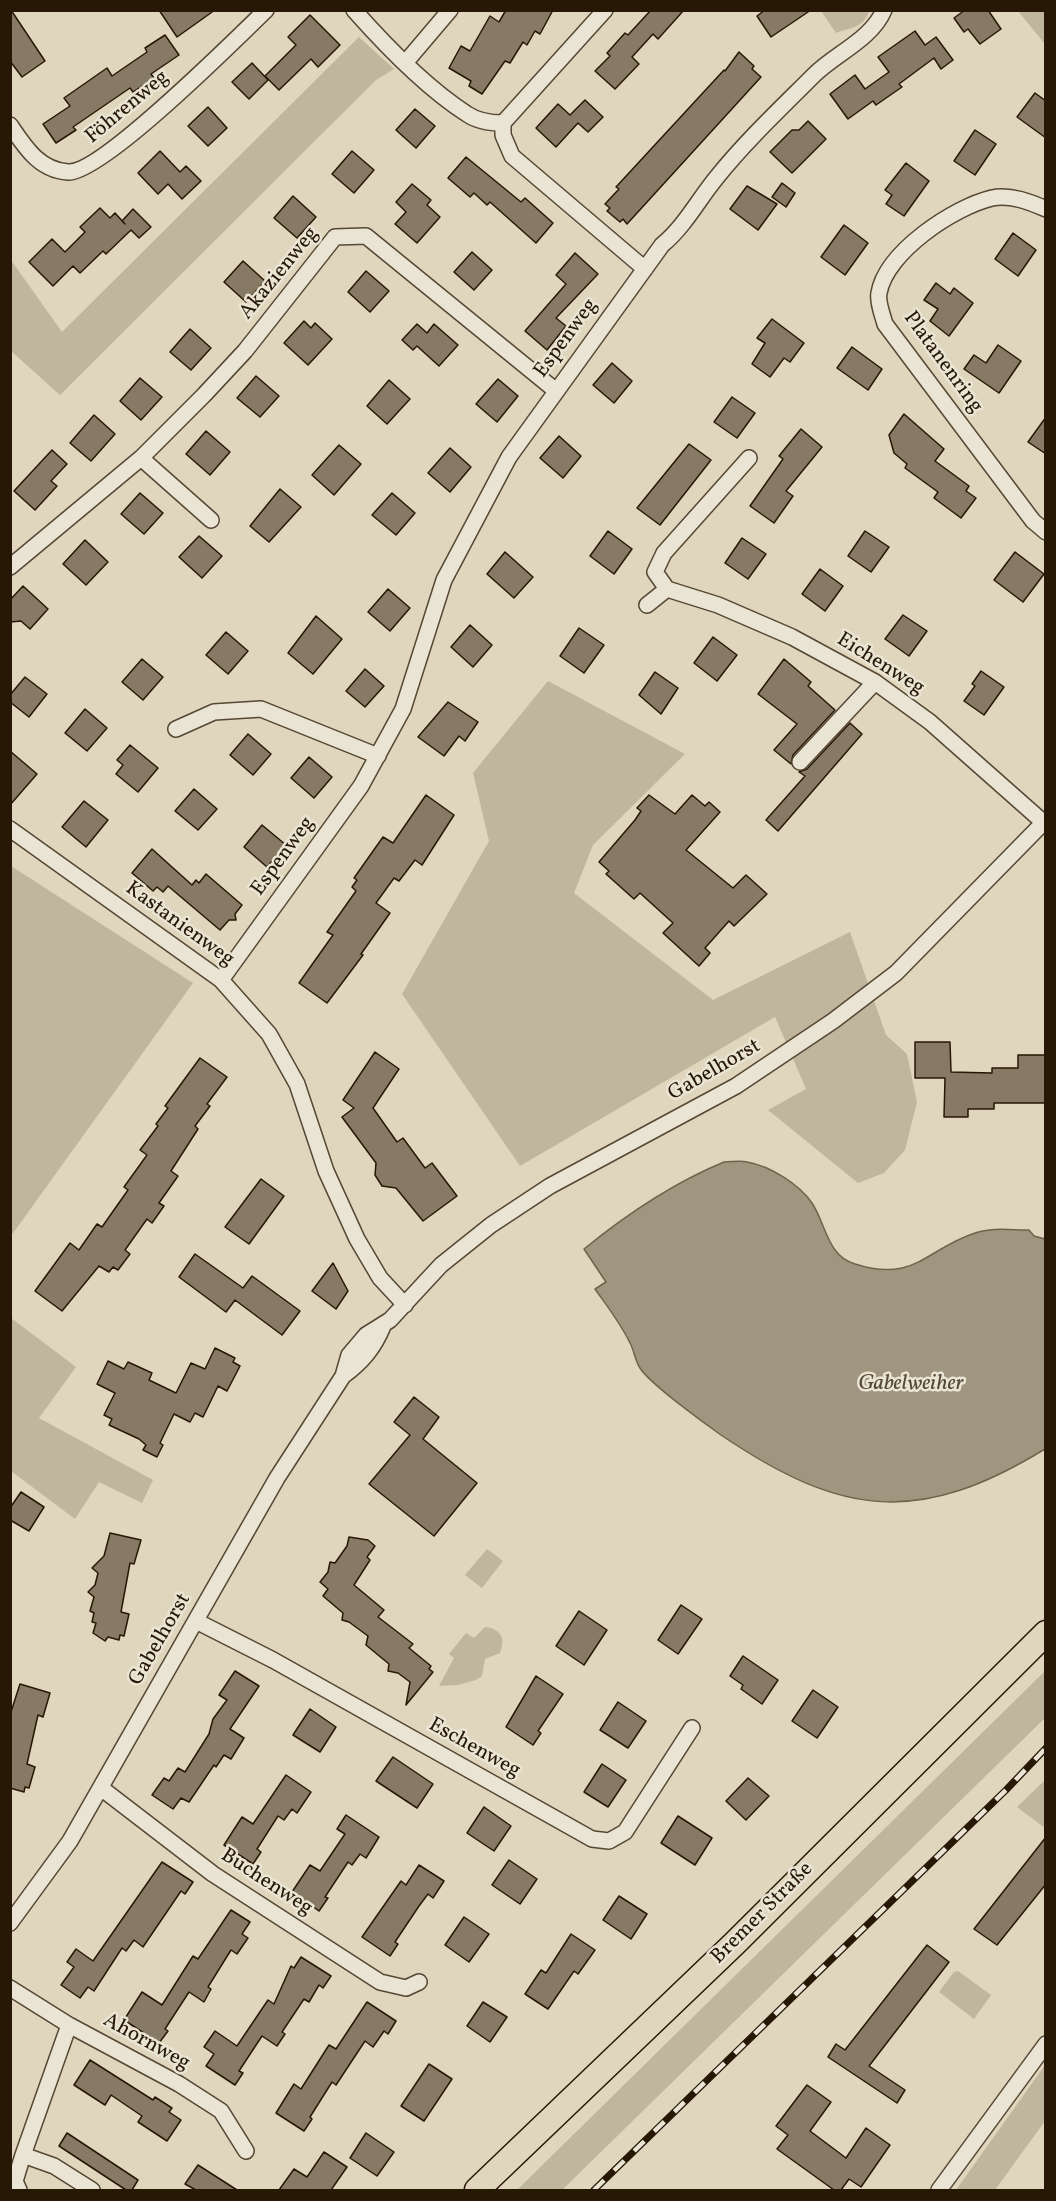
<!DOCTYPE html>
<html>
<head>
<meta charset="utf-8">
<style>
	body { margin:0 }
	#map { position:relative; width:1056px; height:2201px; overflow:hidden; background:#dfd6bd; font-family:Vollkorn,serif }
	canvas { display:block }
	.frame { position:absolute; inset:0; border:12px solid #271705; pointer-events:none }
</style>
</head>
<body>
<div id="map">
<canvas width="1056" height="2201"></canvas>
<div class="frame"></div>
</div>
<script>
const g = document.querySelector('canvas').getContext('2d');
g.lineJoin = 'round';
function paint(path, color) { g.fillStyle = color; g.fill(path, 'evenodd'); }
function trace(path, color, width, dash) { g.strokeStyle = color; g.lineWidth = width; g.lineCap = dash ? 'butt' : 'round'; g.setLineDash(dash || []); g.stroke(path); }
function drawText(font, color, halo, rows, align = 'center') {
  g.font = font + ' Vollkorn,serif'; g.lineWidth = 5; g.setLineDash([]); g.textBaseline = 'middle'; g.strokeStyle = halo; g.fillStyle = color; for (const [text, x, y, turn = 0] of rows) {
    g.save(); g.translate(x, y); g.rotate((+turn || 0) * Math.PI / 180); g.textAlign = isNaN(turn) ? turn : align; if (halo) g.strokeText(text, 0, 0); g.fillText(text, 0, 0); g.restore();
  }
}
const green = new Path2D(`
	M821,11L869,10V11C864,28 851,27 836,33Z
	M1018,11H1045V44Z
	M359,37L394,69L376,80L60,395L11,351V260L62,332Z
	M548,681L685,754L593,845L574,893L713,1000L850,932L886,1035L907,1054L917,1102L905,1150L884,1173L858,1183L768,1110L806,1089L775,1017L520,1166L402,994L489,841L473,773Z
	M11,866L193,983L11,1236Z
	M11,1318L76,1367L39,1418L153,1480L142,1503L99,1482L75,1519L11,1471Z
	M487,1549L503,1561L482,1588L465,1575Z
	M485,1627C501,1629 506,1638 500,1653L485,1659L482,1676L476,1680L458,1685L439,1686L454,1658L449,1654L466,1633L474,1638Z
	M1045,1671V1718L562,2190H517Z
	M1045,1780V1828L1017,1807Z
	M958,1971L991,1995L974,2019L939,1992L954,1972Z
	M1045,2065V2121L995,2190H956Z`);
const water = new Path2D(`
	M724,1162C732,1162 740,1160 747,1162C770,1166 799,1184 812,1203C826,1224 827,1256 855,1264C915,1283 926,1249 975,1233C992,1227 1011,1230 1029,1230L1034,1236L1045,1239V1449C919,1526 842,1517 721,1435C704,1423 649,1383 640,1368C635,1361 634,1350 630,1343C621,1324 607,1306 595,1289L606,1282L584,1249C627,1214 673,1183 724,1162Z`);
const building = new Path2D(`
	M11,10L45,61L22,77L10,61Z
	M159,10H215L177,37Z
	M506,10H553L540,34L535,31L527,45L523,42L510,63L505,61L482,94L469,86L471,81L449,68L461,46L470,51L490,16L499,22Z
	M651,10H684L658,39L653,34L632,57L639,64L615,89L595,71L610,56L607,53L625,33L628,35Z
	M765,10H811L771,37L757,16Z
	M965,10H988L1001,29L980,44L968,29L964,32L954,18Z
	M310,15L340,45L318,67L311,59L279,90L265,76L296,45L288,37Z
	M915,31L925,45L936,37L953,60L941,69L934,58L899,84L902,87L876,105L873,101L848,119L830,94L855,75L865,89L889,72L878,57Z
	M165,35L179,55L151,74L154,78L133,92L130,88L73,127L76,130L56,143L43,124L70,106L64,98L107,68L112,76L147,52L145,48Z
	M739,52L754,66L752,69L761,77L627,224L623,219L620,222L607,211L610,208L605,204L619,189L616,187L724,70L725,71Z
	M252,63L268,80L249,99L232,82Z
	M1035,93L1046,101V138L1017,117Z
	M585,100L603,117L588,132L578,123L556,147L536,128L558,104L570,115Z
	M208,107L227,128L208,146L188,126Z
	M415,109L435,126L416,148L396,130Z
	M808,121L826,139L792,173L770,152L792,130H799Z
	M975,130L996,144L975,175L954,161Z
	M160,151L180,172L186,166L201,181L182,199L168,184L158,194L138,173Z
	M352,151L374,170L354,193L332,174Z
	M466,157L521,202L525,198L553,223L536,243L490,202L487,205L474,193L470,197L448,178Z
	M906,163L929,181L904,216L886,204L892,195L885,190Z
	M782,183L795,193L786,207L772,197Z
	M412,184L431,200L427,205L440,217L417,243L395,224L406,212L396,202Z
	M747,186L777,204L758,230L730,209Z
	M293,196L316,217L297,238L274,218Z
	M100,208L110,218L115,213L125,224L122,221L133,209L151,227L139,238L131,230L106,254L103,251L80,273L73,266L53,286L29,262L52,239L65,252L85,232L80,227Z
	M844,225L868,243L845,275L821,257Z
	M1013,233L1036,250L1018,276L995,259Z
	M472,252L492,270L474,290L454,272Z
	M575,253L598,274L556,318L566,326L547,350L525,331L566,284L556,275Z
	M243,261L265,281L246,302L224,282Z
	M366,271L389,291L370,312L348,292Z
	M936,283L950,294L954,288L973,303L949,336L930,321L938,309L924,300Z
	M772,319L804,343L790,362L784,358L770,377L752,364L765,343L757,338Z
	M304,321L311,328L315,323L332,339L308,365L284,343Z
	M417,324L427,333L434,324L458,345L439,366L417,346L413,350L402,340Z
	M190,329L211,348L191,370L170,352Z
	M998,345L1021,361L999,393L964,369L974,355L986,363Z
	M852,347L882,369L868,390L837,368Z
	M612,363L632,381L614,403L593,385Z
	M256,376L279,396L260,417L237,398Z
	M140,378L162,397L141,420L120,401Z
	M498,379L518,396L497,422L476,404Z
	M389,380L410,399L387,424L367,406Z
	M732,397L755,413L737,438L714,422Z
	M904,414L944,449L935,461L969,486L966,491L976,498L961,518L934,498L938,492L905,468L907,464L894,453L889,435Z
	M94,415L115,434L91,461L70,443Z
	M1046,417V454L1028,442Z
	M801,429L822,447L786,491L793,496L774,523L750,506L783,459L779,456Z
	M206,431L230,452L210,475L186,454Z
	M559,436L581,456L563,478L540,458Z
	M689,444L711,460L660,525L637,508Z
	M339,445L361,464L334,495L312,475Z
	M450,448L471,467L450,492L428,473Z
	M52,450L67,464L51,481L57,486L35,510L14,491Z
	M280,489L301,507L269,542L250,526Z
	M140,493L163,513L144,534L121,514Z
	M392,493L415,513L396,535L372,515Z
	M608,531L632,549L614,574L590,556Z
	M865,531L889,547L871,572L848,556Z
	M199,536L222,556L202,578L179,557Z
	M742,538L766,554L748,579L725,563Z
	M85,540L108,562L86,585L63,564Z
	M505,552L533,577L514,598L487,574Z
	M1015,552L1044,574L1023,602L994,580Z
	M820,569L843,586L825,611L802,594Z
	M23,586L48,609L30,629L21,621L10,622V600Z
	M388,589L410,608L390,631L368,612Z
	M903,615L927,631L909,656L885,639Z
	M316,616L342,639L313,674L288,653Z
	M470,625L492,645L473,667L451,647Z
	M579,628L604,645L584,673L560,656Z
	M226,632L248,651L228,674L206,655Z
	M713,637L737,655L717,681L694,663Z
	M142,659L163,677L143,700L122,682Z
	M784,659L811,682L808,686L835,710L793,755L791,764L774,750L797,724L758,694Z
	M365,669L384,686L365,707L346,691Z
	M981,671L1004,687L984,715L964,701L975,686L972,684Z
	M655,672L678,688L661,714L639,695Z
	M25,677L47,694L29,717L10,702V695Z
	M448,702L478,722L465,741L459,736L444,756L418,737Z
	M85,709L107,728L87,751L65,733Z
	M850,723L862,734L778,831L766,820L805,776L799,772L807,769Z
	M248,734L271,754L253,775L230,755Z
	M130,745L158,768L138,792L116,774L123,765L117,760Z
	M10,751L37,774L10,805Z
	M309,757L332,777L314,798L291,778Z
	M194,789L217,809L198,830L175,811Z
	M426,795L454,815L422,865L415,860L399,881L394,878L376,903L390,913L361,954L363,955L327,1003L299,983L333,935L327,932L356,891L352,887L357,880L354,878L383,837L393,843Z
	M649,795L675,814L692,795L705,806L709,802L720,812L686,850L733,888L746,875L767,894L734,926L729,921L705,948L710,953L699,966L663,933L673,923L640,893L634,899L606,874L609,871L599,862L635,820L641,811L637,808Z
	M84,801L108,820L86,847L62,827Z
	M262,825L286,845L267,867L244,847Z
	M152,849L192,885L196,880L199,883L206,874L242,905L235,914L236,920H229L220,930L168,886L163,892L157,887L153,891L132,873Z
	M915,1042H950L951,1072L992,1073V1068H1018V1055H1046V1103H994V1109H968V1117H944L945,1078H915Z
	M375,1052L399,1069L373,1108L397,1142L403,1138L425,1168L432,1163L457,1196L423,1221L396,1188L382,1186L375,1175L376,1163L342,1117L354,1108L343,1100Z
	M200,1058L227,1077L207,1104L210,1106L195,1126L198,1129L171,1171L178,1176L159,1203L164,1206L152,1223L147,1219L125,1250L130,1254L118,1270L113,1267L109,1272L99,1266L62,1311L35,1291L70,1243L79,1250L97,1224L102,1227L128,1190L124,1187L147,1155L140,1150L158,1126L156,1124L168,1108L165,1106Z
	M261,1179L284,1196L249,1244L225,1227Z
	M195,1254L243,1288L252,1276L300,1311L282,1335L235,1300L226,1312L179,1277Z
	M333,1263L348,1291L336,1309L312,1291Z
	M215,1348L235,1358L233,1362L240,1366L227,1391L218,1386L203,1417L195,1413L190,1422L174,1414L160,1443L163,1445L157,1457L143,1450L146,1445L139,1439L109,1425L112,1419L104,1415L115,1393L97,1384L108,1361L124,1369L128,1362L152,1373L149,1380L176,1393L191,1363L205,1369Z
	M414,1397L439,1417L423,1439L477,1483L434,1536L369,1484L410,1435L394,1422Z
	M21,1492L44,1507L29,1531L10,1520V1508Z
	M110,1533L141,1540L134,1564L130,1563L121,1612L129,1614L124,1636L120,1635L119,1640L108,1637L105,1641L93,1633L96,1623L92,1622L94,1613L90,1611L94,1597L88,1592L95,1585L98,1573L92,1568L104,1556Z
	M349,1537L368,1540L375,1546L367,1557L370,1560L354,1585L384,1610L378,1617L413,1644L409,1648L431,1666L429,1669L433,1672L406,1705L410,1682L398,1673L388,1671L389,1664L366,1645L368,1636L349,1622L342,1620L343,1613L323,1596L328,1589L320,1582L328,1572L330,1562L335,1563L347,1546Z
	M681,1605L702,1619L678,1654L658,1640Z
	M579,1611L607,1630L584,1665L556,1646Z
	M743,1656L778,1680L762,1704L741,1689L743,1685L730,1676Z
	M235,1671L259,1686L230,1729L244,1738L231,1759L224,1755L216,1767L214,1765L189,1802L181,1798L173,1809L152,1795L164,1778L169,1781L178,1768L185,1772L209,1734L213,1719L227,1700L219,1695Z
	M536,1676L563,1694L538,1731L541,1733L533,1745L506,1727Z
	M20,1684L50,1693L43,1717L38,1715L27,1764L35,1767L29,1788L25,1787L24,1792L10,1788V1715Z
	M813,1690L838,1707L817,1738L792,1721Z
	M618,1702L646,1721L628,1748L600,1730Z
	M310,1709L336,1727L320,1752L293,1735Z
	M393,1757L433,1784L417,1808L376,1781Z
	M602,1764L626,1780L608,1807L584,1792Z
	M286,1775L311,1792L297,1813L292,1809L284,1820L278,1816L257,1849L261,1852L253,1864L224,1845L242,1817L253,1824Z
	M748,1778L769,1796L746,1820L726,1801Z
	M484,1807L511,1826L494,1851L467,1833Z
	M346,1815L379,1837L366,1858L360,1854L352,1865L348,1862L325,1897L328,1898L319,1911L292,1892L310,1865L320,1871L345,1834L337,1829Z
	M678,1816L712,1838L695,1865L661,1843Z
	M1046,1837V1884L997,1945L974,1929Z
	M509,1860L537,1879L520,1904L492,1885Z
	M162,1862L193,1882L185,1894L181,1891L143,1947L134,1940L126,1951L122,1948L94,1991L88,1987L80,1998L61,1985L74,1967L67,1962L76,1949L93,1961Z
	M419,1865L444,1881L433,1898L428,1894L419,1906L395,1942L398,1944L390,1956L362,1937L401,1881L406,1885Z
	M619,1896L647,1914L631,1939L603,1920Z
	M231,1910L250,1922L242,1934L248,1938L237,1954L231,1950L208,1987L211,1989L204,2002L189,1992L165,2029L168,2031L159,2043L124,2020L142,1992L162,2005L193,1956L198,1959Z
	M464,1917L489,1934L469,1962L445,1945Z
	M571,1934L595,1950L578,1974L574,1971L548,2009L525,1994L541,1970L546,1973Z
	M927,1945L949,1962L869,2066L905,2090L897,2103L828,2057L836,2044L845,2050Z
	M301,1957L331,1976L323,1988L319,1985L309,2002L304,1999L282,2032L285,2034L277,2046L262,2036L239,2071L243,2073L235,2085L206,2066L214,2054L204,2047L215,2031L237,2046L268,2000L274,2004L291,1966L294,1968Z
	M367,2002L396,2021L388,2034L384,2031L373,2047L365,2041L336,2085L332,2082L310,2117L312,2119L304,2131L276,2113L294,2084L301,2089L329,2045L336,2049Z
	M483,2002L507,2017L490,2042L467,2026Z
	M90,2060L153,2100L155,2097L172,2108L169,2112L181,2120L167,2141L138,2122L142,2116L111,2095L105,2105L74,2085Z
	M429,2064L452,2079L424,2121L401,2106Z
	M807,2085L831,2102L810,2131L846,2158L866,2128L890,2145L861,2187L849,2179L841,2190H834L777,2149L788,2135L776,2126Z
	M67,2133L138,2180L132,2190H126L59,2146Z
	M366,2133L394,2152L377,2176L350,2158Z
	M324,2152L347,2167L331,2190H279L294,2169L307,2177Z
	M198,2165L237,2190H196L185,2184Z`);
const minor = new Path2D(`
	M354,10C385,45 428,89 467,114C477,121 491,123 503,123V135L512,156L645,269
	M405,63L450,10
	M503,123L605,10
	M10,125C25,147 39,170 68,172C101,174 236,39 266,10
	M1046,209C1030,202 1010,194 992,198C954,207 886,252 879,293C877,302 883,316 885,324L1033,521L1046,532
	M141,458L211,520
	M749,458L664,553L655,572L667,589L718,605L792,637L875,682L930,722L1043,822
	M10,567L141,458L204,395L245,351L335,237L366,236L555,390
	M647,605L667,589
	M176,729L214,712L261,709L378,756
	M800,762L875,682
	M10,829L221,980L269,1034L297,1084L326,1171L357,1239L380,1278L405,1305
	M221,980L361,786L403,709L444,580L509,457L662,245C685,226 698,200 717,177C746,141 781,108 814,75C836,53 871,40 884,10
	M343,1376C362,1362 374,1348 383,1326
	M196,1621L273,1660L592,1839L609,1841L625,1832L692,1728
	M101,1788L213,1874L380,1982L406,1988L419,1982
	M10,1923L70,1841L277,1478L343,1376L349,1355L366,1335L390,1320L441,1265L491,1225L550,1186L736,1086L833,1021L896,973L1046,820
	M10,1988L69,2025L179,2084L221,2111L246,2151
	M23,2155L54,2166L92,2190
	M19,2190L15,2181L23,2155L69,2025
	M939,2190L1046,2044`);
const primary = new Path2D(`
	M477,2190L734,1944L1046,1633`);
const rail = new Path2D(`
	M594,2190L1006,1790L1046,1748`);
const streetNames = [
	["Föhrenweg",128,108,-40],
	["Akazienweg",280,274,-51],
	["Espenweg",567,339,-54],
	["Platanenring",942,363,54],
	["Eichenweg",880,665,32],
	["Espenweg",284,857,-54],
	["Kastanienweg",179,925,36],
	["Gabelhorst",715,1071,-30],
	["Gabelhorst",161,1640,-60],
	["Eschenweg",474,1749,29],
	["Buchenweg",266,1883,33],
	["Bremer Straße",763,1914,-45],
	["Ahornweg",146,2043,29]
];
const waterNames = [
	["Gabelweiher",911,1385]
];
paint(green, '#c0b69e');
paint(water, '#a0957e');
trace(water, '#70634e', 1.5);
paint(building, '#877a65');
trace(building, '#271705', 1.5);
trace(minor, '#554733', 18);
trace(primary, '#271705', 27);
trace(minor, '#eae4d4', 15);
trace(primary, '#dfd6bd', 24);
trace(rail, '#271705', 7);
trace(rail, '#eae4d4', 4.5, [14]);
drawText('21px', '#271705', '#eae4d4', streetNames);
drawText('italic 22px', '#574935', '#eae4d4', waterNames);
</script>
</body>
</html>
